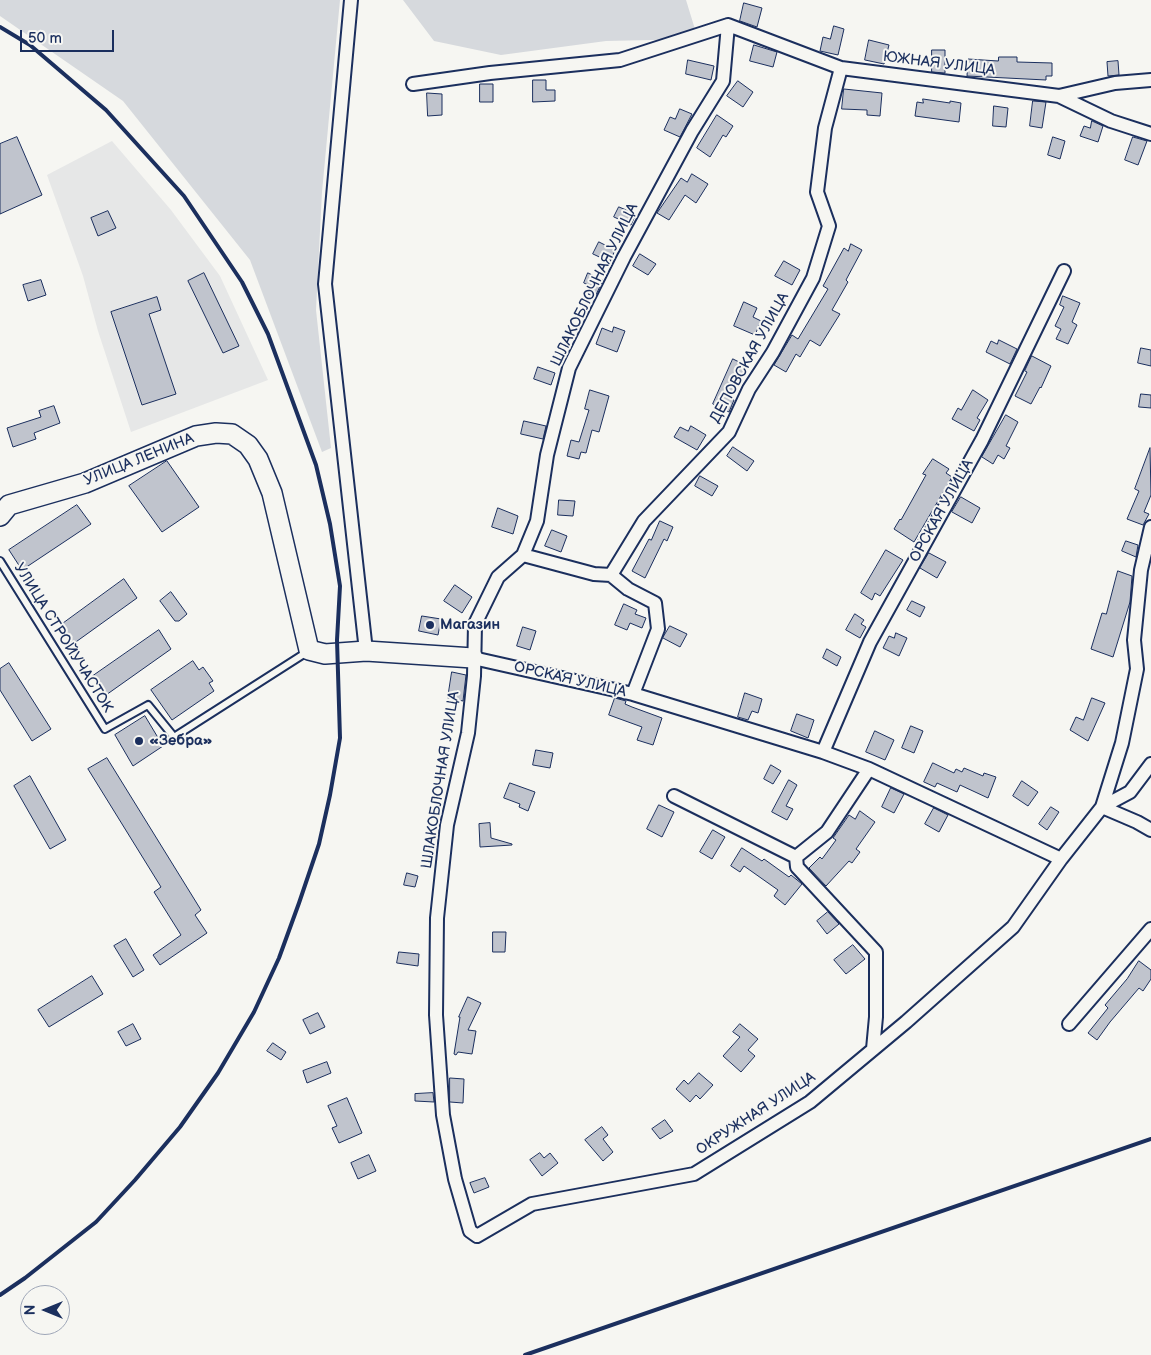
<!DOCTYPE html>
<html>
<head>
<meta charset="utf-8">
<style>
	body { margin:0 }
	#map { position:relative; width:1151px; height:1355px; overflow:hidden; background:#f6f6f2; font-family:"Balsamiq Sans",sans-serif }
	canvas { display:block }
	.north { position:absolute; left:20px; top:1285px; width:50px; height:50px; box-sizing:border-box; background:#f6f6f2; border:1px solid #9ea6b7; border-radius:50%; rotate:270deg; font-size:14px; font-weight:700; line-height:20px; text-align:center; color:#1b2f5e }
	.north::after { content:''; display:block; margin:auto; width:18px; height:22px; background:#1b2f5e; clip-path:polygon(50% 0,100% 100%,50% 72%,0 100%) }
	.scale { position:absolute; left:20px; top:30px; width:94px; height:22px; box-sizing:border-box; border:2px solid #1b2f5e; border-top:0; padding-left:6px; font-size:15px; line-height:18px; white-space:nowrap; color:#1b2f5e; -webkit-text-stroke:4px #f6f6f2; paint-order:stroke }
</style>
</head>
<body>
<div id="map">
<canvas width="1151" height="1355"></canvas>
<div class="north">N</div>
<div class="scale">50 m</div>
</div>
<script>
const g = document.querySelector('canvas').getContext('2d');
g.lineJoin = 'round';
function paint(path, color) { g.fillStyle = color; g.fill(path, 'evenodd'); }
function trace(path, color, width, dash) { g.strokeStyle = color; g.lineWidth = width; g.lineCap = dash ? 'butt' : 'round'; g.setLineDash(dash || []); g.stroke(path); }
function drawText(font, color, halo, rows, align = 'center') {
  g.font = font + ' "Balsamiq Sans",sans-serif'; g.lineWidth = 4; g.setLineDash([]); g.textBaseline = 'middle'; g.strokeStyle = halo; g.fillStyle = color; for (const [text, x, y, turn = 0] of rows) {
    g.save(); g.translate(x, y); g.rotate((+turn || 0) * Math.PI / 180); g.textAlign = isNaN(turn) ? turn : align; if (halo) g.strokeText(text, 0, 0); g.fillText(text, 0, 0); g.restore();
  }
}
const built = new Path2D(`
	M112,141L171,210L220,276L268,380L131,432L98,331L83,276L47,175Z`);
const green = new Path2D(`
	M0,0H340L322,192L316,310L331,448L322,452L250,260L123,101L0,16Z
	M403,0H686L698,39L606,41L501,55L434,41Z`);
const building = new Path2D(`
	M744,3L762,8L757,27L740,21Z
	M834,26L844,29L838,55L820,51L823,37L830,39Z
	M869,40L889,45L884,64L865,60Z
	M754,45L777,52L773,67L750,61Z
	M932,50H945V73L932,72Z
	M999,57H1017V62L1052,63V76H1046V80L967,76L968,59L998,61Z
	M688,60L714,66L711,80L686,74Z
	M1118,61L1119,75L1108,76L1107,62Z
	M533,80H546V90H555V101L533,102Z
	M738,81L753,92L743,107L727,96Z
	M480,84H493V102H480Z
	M844,89L882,93L880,116L867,115V110L842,109Z
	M427,93L442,94V115L428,116Z
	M923,99L950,103V101L961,103L959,122L915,116L917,102L923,103Z
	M1033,101L1046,102L1042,128L1030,126Z
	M994,106L1008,108L1006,127L993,126Z
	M680,109L692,114L680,137L664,130L670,117L675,119Z
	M717,115L733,126L726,137L723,135L710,157L697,148Z
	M1092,121L1103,126L1098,142L1080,136L1084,126L1090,128Z
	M17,137L42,195L0,214V144Z
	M1053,137L1065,141L1060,159L1048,155Z
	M1133,137L1147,141L1138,165L1125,160Z
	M692,174L708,184L696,203L685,195L669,220L657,213L681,178L687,182Z
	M619,207L636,214L631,225L614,217Z
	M108,211L116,228L98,236L91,218Z
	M599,242L615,250L610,262L593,254Z
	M851,244L862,250L846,280L848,282L832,310L840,314L820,346L810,340L800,357L796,354L786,372L774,365L792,335L798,339L828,289L823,286L844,248L848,251Z
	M640,254L656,264L648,275L633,266Z
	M784,261L800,270L792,285L775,276Z
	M204,273L239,346L223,353L188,281Z
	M588,273L603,280L595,297L588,294L592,287L584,283Z
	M41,280L46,295L28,301L23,285Z
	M1063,296L1080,303L1072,322L1077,325L1068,344L1056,339L1061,329L1055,326L1064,307L1060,305Z
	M157,297L161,310L149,314L176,394L142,405L111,312Z
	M744,302L757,308L753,317L761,321L755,335L734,326Z
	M614,327L625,331L617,352L596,344L602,328L612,332Z
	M999,340L1017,349L1010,364L986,352L991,341L997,344Z
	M1141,348L1151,350V366L1138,363Z
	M1032,356L1051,366L1041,388L1040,387L1031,404L1015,396L1027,372L1025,371Z
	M733,359L747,366L731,398L734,400L729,412L713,404Z
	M538,367L555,373L551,385L534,379Z
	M590,390L609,396L599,432L592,430L586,453L581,452L579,459L567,456L571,440L579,442L589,410L585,409Z
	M973,390L988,400L977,418L980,420L974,431L952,419L958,408L961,410Z
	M1141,394L1151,395V408L1139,407Z
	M54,406L60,423L34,433L36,439L13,447L7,428L41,417L39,411Z
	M1006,415L1018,422L1006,446L1010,448L1004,459L998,455L993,464L982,457Z
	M524,421L546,426L543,439L521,434Z
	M691,426L706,435L697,450L674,437L680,427L688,431Z
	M733,447L754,461L747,471L727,456Z
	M1150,448L1151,495L1144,512L1149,514L1143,525L1127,519L1139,491L1135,489Z
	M933,459L949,469L946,473L952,477L914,542L894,529L900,519L901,520L926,475L923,474Z
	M167,461L199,507L162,532L129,486Z
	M700,476L718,486L712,496L695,486Z
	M961,497L980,508L972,523L952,512Z
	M559,500L575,501L573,516L558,515Z
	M77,505L91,524L22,570L9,550Z
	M498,508L518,516L513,534L492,527Z
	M660,521L673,527L667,541L664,539L645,578L632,571L649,539L651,540Z
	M552,530L567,536L561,552L545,546Z
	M1126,541L1138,545L1136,557L1122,551Z
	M886,550L903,560L880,596L875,593L872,600L861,593Z
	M929,553L946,562L937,578L920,568Z
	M1118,571L1132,576L1130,602L1113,657L1091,649L1102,613L1106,614Z
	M124,579L137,598L73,644L61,625Z
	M455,585L472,597L462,613L444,601Z
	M171,592L187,614L179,621H175L160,601Z
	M912,601L925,607L920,617L907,610Z
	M624,604L637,610L635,614L646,618L642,628L630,623L627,630L615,625Z
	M855,614L864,620L861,624L866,627L860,638L846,630Z
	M422,616L441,619L438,635L419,631Z
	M670,626L687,634L680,647L663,638Z
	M523,627L536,631L530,650L517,646Z
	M159,630L171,649L106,695L93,676Z
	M896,633L907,638L899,656L883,648L889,636L894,638Z
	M827,649L841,657L837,666L823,658Z
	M193,661L199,670L203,667L213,681L209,683L214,691L172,720L151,690Z
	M9,663L51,729L32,741L0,690V669Z
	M452,672L466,675L463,701L448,698Z
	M745,693L762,699L758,713L752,711L748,720L738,717Z
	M615,698L626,701L625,704L632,707L662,718L653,745L637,740L642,727L609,715Z
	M1092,698L1105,703L1088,741L1070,730L1076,717L1083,720Z
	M797,714L814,720L808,738L791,731Z
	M145,716L163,746L133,766L115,735Z
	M911,726L923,731L914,753L902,748Z
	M875,731L894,740L885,760L866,752Z
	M536,750L553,753L550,768L533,765Z
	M107,758L201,910L195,915L207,933L160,965L153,955L181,935L154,892L161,887L88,769Z
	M933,763L954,773L956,769L962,772L964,768L983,776L984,773L996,777L988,798L960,785L957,792L937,783L935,787L924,782Z
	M771,765L781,771L773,784L764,779Z
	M30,776L66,840L50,849L14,786Z
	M789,780L797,785L786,806L793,809L787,820L772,812Z
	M1022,781L1038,792L1028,806L1013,796Z
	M510,783L535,792L528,811L519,807L520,804L504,798Z
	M891,788L904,794L894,813L882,807Z
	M659,805L674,812L662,837L647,829Z
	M1051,807L1059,812L1047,830L1039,824Z
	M934,808L948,815L939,832L925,824Z
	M860,811L875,822L856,849L860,852L852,863L849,861L826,886L809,868L820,857L822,859L836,840L833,838L849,815L855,819Z
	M490,823L491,838L512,844V845L480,847L479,824Z
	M713,830L725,837L712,859L700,852Z
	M742,848L762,861L764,859L789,877L791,875L802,884L785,905L774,896L778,890L744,866L740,872L731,866Z
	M407,873L418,876L415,887L404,885Z
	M828,912L839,924L827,934L817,921Z
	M493,932H506L505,952H493Z
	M126,939L144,970L133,977L114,946Z
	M853,945L865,959L846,974L834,960Z
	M399,952L419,954L418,966L397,963Z
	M1139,961L1151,970V979L1143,991L1139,988L1110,1022L1097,1040L1088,1033L1108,1008L1105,1005L1127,979Z
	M92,976L103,994L49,1027L38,1010Z
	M468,997L481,1003L468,1030L476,1031L472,1054L458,1052L456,1055L454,1054L460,1017H459Z
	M318,1013L325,1027L310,1034L303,1020Z
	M133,1024L141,1039L126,1046L118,1032Z
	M740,1024L758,1039L748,1050L755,1056L741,1072L723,1056L740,1037L733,1032Z
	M273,1043L286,1052L281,1060L267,1051Z
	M327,1062L331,1073L307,1083L303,1071Z
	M699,1073L713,1085L700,1099L696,1095L690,1102L676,1089L684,1080L688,1084Z
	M450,1078L464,1079L463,1103L450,1102Z
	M433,1093L434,1102L415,1101V1094Z
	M347,1098L362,1133L339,1143L332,1128L337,1126L328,1106Z
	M665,1120L673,1131L660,1139L652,1129Z
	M602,1127L608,1135L603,1139L613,1152L603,1161L585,1140Z
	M540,1153L544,1158L550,1153L558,1163L542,1176L530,1160Z
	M369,1155L376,1171L358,1179L351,1163Z
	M485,1178L489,1187L474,1193L470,1183Z`);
const lane = new Path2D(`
	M0,561L105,729L148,705L174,737L307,652`);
const street = new Path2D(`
	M351,0L325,284L366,651
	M728,25L723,81L692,131L624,257L569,368L547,455L537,521L523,555L498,577L475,624L474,676L468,733L447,825L437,918L436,1015L443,1115L455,1179L470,1231L477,1236L532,1204L694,1174L810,1102L906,1022L1013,927L1061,859L1102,807L1122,743L1137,669L1134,640L1141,570L1151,527
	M728,25L841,68L1059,96L1115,83L1151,80
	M413,84L490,73L620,60L728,25
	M1059,96L1111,121L1151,134
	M523,555L594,574L611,575
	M473,658L633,694L823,752L869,769L1061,859
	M633,694L658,629L655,603L628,589L611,575L644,521L729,432L749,389L773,352L813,278L829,226L817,192L825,128L841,68
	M823,752L870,642L982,440L1064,271
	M869,769L827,832L796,857L797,867L876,952V1017L873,1049
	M674,796L796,857
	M1102,807L1130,792L1151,764
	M1102,807L1137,822L1151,830
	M1069,1024L1151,929`);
const secondary = new Path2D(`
	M0,516L9,505L85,483L196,436L216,433L232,434L248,445L258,459L272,493L309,650L325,654L366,651L473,658`);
const rail = new Path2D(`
	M0,27L30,45L106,110L184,196L242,282L268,334L316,465L330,524L340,586L337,640L340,738L330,795L319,844L299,903L279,958L254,1012L218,1073L180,1127L135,1180L96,1222L25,1278L0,1295
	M525,1355L1151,1139`);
const markers = [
	[430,625,5,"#1b2f5e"],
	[139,741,5,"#1b2f5e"]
];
const streetNames = [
	["ЮЖНАЯ УЛИЦА",939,64,7],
	["ШЛАКОБЛОЧНАЯ УЛИЦА",595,285,-64],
	["ДЕПОВСКАЯ УЛИЦА",750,358,-61],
	["УЛИЦА ЛЕНИНА",139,460,-22],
	["ОРСКАЯ УЛИЦА",942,511,-61],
	["УЛИЦА СТРОЙУЧАСТОК",63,638,58],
	["ОРСКАЯ УЛИЦА",570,680,13],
	["ШЛАКОБЛОЧНАЯ УЛИЦА",441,780,-81],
	["ОКРУЖНАЯ УЛИЦА",756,1114,-33]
];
const poiNames = [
	["Магазин",440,625],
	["«Зебра»",149,741]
];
paint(built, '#e6e7e7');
paint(green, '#d6d9dd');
paint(building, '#c0c4cd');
trace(building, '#1b2f5e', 1);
trace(lane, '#1b2f5e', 10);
trace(street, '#1b2f5e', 16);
trace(secondary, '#1b2f5e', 22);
trace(lane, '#f6f6f2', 6);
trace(street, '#f6f6f2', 12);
trace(secondary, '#f6f6f2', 19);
trace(rail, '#1b2f5e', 4);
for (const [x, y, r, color] of markers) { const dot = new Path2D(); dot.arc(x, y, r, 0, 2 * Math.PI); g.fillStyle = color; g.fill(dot); trace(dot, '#f6f6f2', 2); }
drawText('15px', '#1b2f5e', '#f6f6f2', streetNames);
drawText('bold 15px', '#1b2f5e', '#f6f6f2', poiNames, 'left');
</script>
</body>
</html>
